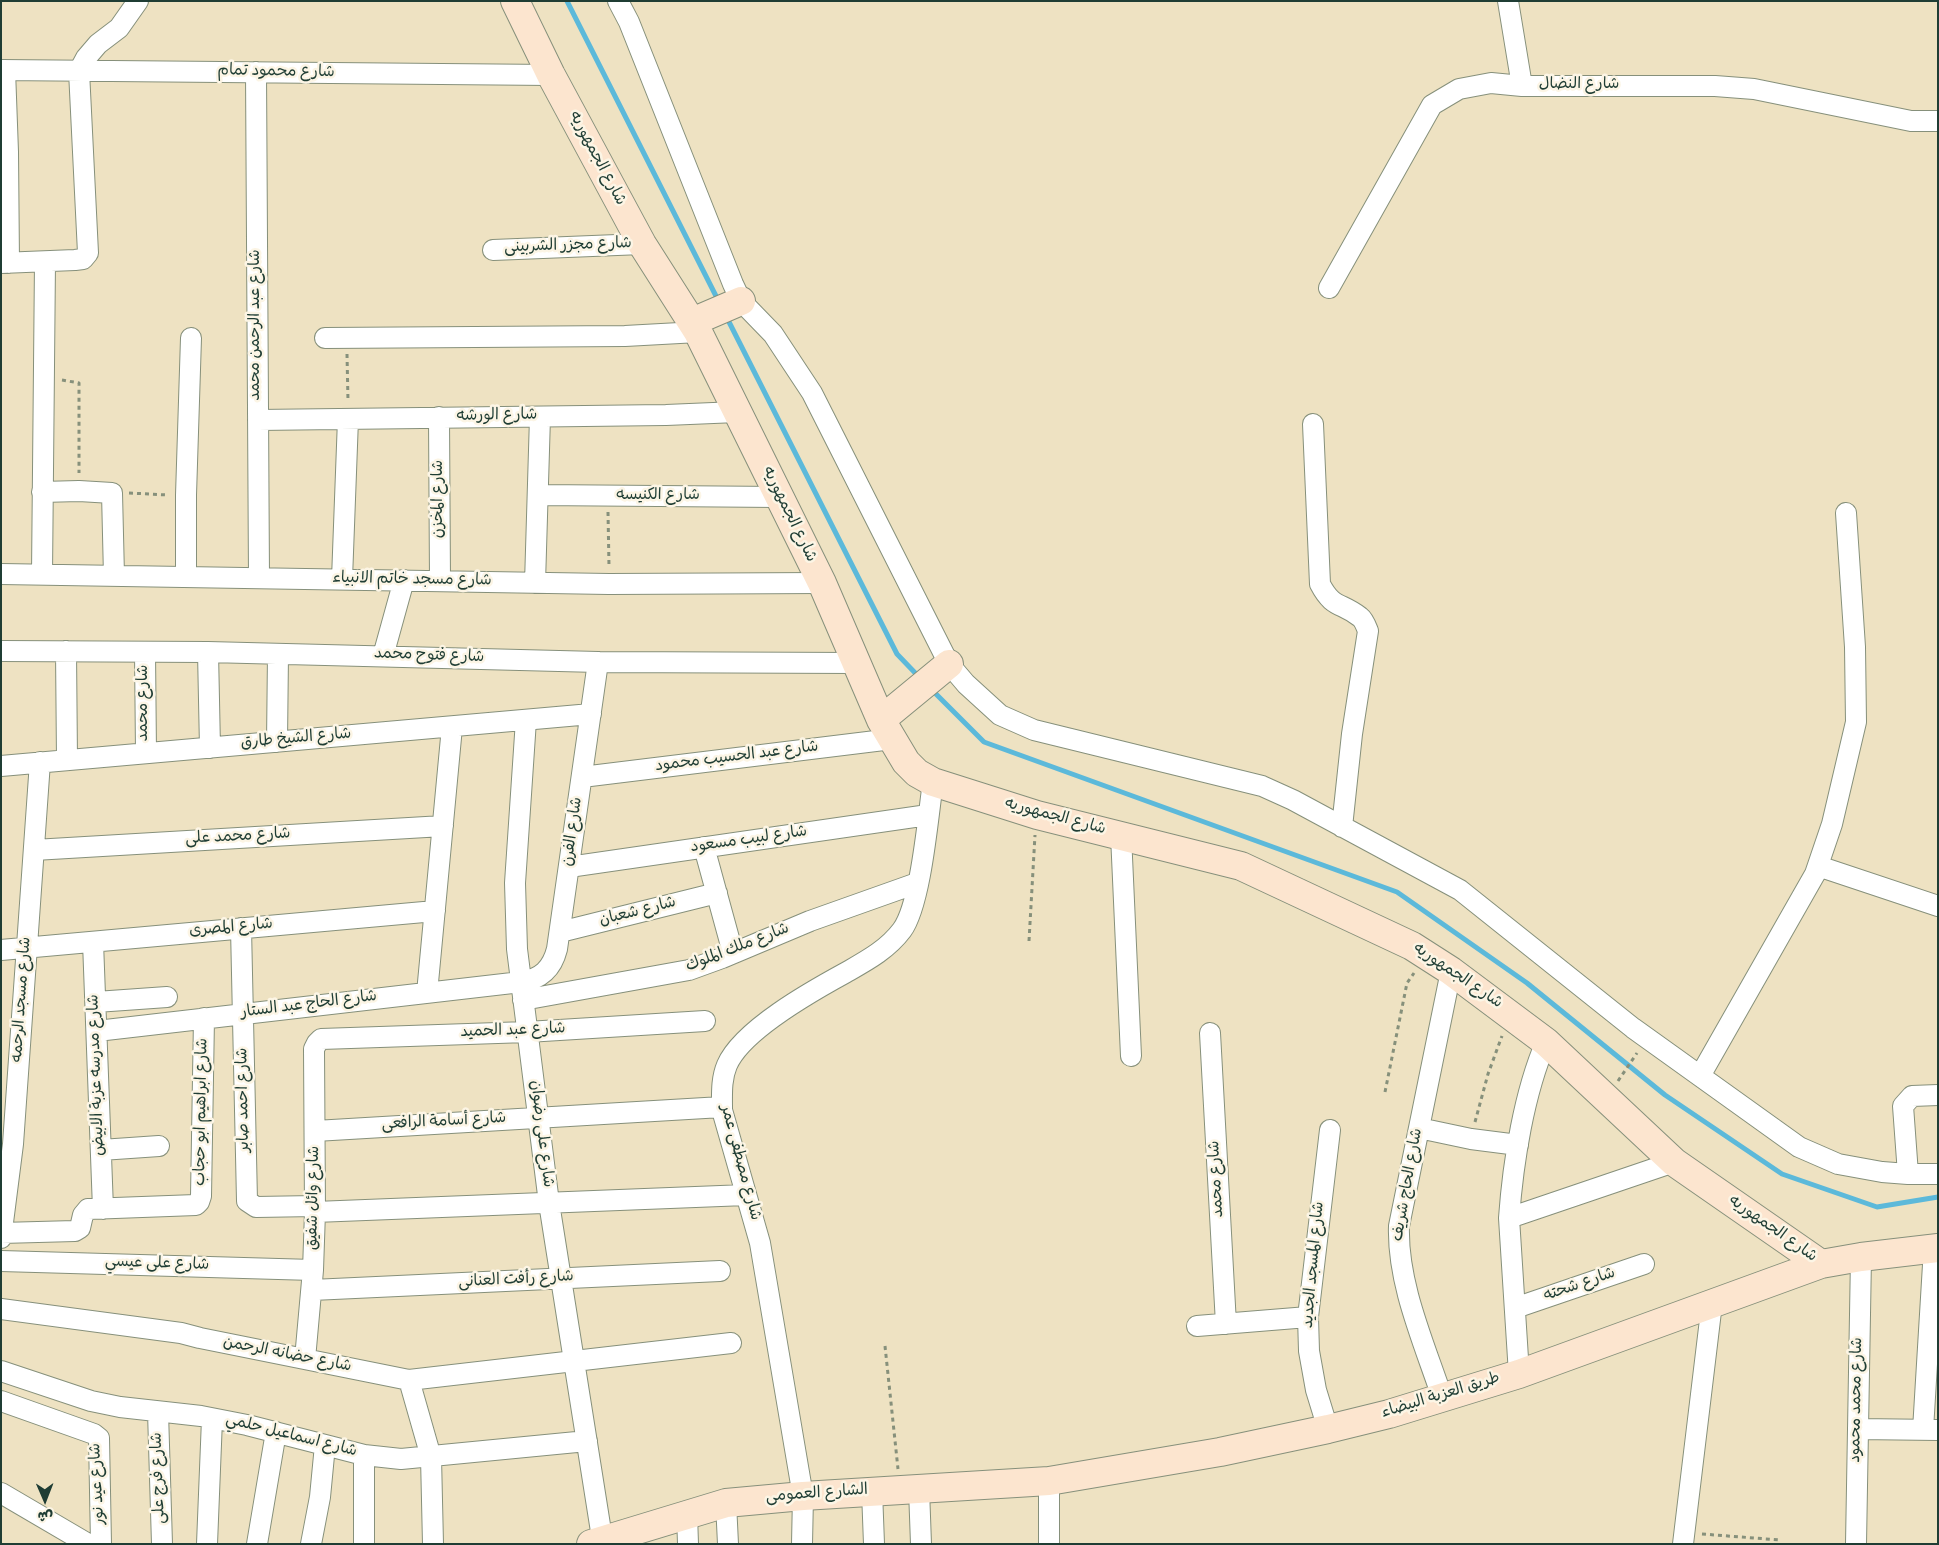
<!DOCTYPE html>
<html>
<head>
<meta charset="utf-8">
<style>
	body { margin:0 }
	#map { position:relative; width:1939px; height:1545px; overflow:hidden; background:#eee2c2; font-family:Dekko,"Playpen Sans Arabic",sans-serif }
	canvas { display:block }
	.frame { position:absolute; inset:0; border:2px solid #1f3d34; pointer-events:none }
	.north { position:absolute; left:20px; top:1475px; width:50px; height:50px; -webkit-text-stroke:4px #fcf5e5; paint-order:stroke; rotate:179deg; font-size:14px; font-weight:700; line-height:20px; text-align:center; color:#1f3d34 }
	.north::after { content:''; display:block; margin:auto; width:18px; height:22px; background:#1f3d34; clip-path:polygon(50% 0,100% 100%,50% 72%,0 100%) }
</style>
</head>
<body>
<div id="map">
<canvas width="1939" height="1545"></canvas>
<div class="frame"></div>
<div class="north">ش</div>
</div>
<script>
const g = document.querySelector('canvas').getContext('2d');
g.lineJoin = 'round';
function trace(path, color, width, dash) { g.strokeStyle = color; g.lineWidth = width; g.lineCap = dash ? 'butt' : 'round'; g.setLineDash(dash || []); g.stroke(path); }
function drawText(font, color, halo, rows, align = 'center') {
  g.font = font + ' Dekko,"Playpen Sans Arabic",sans-serif'; g.lineWidth = 5; g.setLineDash([]); g.textBaseline = 'middle'; g.strokeStyle = halo; g.fillStyle = color; for (const [text, x, y, turn = 0] of rows) {
    g.save(); g.translate(x, y); g.rotate((+turn || 0) * Math.PI / 180); g.textAlign = isNaN(turn) ? turn : align; if (halo) g.strokeText(text, 0, 0); g.fillText(text, 0, 0); g.restore();
  }
}
const stream = new Path2D(`
	M567,1L719,302
	M726,316L897,654L920,678
	M931,689L984,742L1397,892L1527,983L1665,1095L1782,1174L1877,1207L1938,1197`);
const path = new Path2D(`
	M347,354L348,401
	M62,380L79,383V473
	M129,493L168,495
	M608,512L609,566
	M1029,941L1035,835
	M1618,1081L1637,1053
	M1385,1092L1407,983L1414,973
	M1475,1122L1488,1074L1502,1036
	M885,1346L898,1469
	M1702,1534L1780,1540`);
const street = new Path2D(`
	M618,1L629,22L733,284L741,301L773,334L812,393L949,664L966,684L1000,715L1034,730L1262,786L1293,800L1460,890L1633,1028L1799,1147L1838,1164L1882,1172L1908,1174H1938
	M1508,1L1522,86
	M1,70L551,75
	M5,70L8,152L9,263
	M256,72L259,578
	M493,250L642,244
	M1,263L75,260L83,259L88,253L79,71L86,58L98,44L119,28L138,1
	M1329,288L1432,105L1459,89L1491,83L1522,86H1715L1754,89L1911,121H1938
	M325,338L625,336L698,332
	M439,417L440,581
	M258,420L666,415L737,412
	M1313,424L1320,584C1333,609 1341,602 1360,617C1364,620 1366,626 1368,631L1352,734L1342,827
	M42,492L79,491L112,493L114,576
	M538,495L779,497
	M1,574L609,584L822,583
	M42,574L45,262
	M186,577V495L191,338
	M342,579L348,419
	M535,583L540,417
	M1,651L208,652L598,662L856,663
	M66,651L67,760
	M145,652L146,753
	M208,652L210,748
	M383,656L404,580
	M526,720L515,883L517,949L549,1203L603,1544
	M277,742L278,654
	M1,766L591,714
	M582,777L892,739
	M1121,835L1131,1056
	M704,847L733,953
	M34,850L443,826
	M1818,866L1938,906
	M569,867L928,815
	M241,928L247,1201L256,1207L315,1206
	M560,932L717,893
	M93,942L103,1209
	M1,950L435,911
	M427,993L452,727
	M523,1000L689,970L722,958L810,921L917,883
	M96,1002L167,997
	M97,1031L521,982C541,979 552,969 557,949L598,662
	M1210,1033L1226,1324
	M1700,1076L1815,874L1832,824L1856,722L1855,647L1846,513
	M1419,1128L1471,1139L1518,1145
	M315,1131L722,1107
	M101,1150L159,1146
	M1908,1174L1903,1106L1912,1096L1938,1095
	M315,1212L746,1195
	M1509,1218L1674,1162
	M1,1233L75,1231L80,1228L83,1215L88,1209L196,1205L199,1202L201,1196L204,1018
	M1,1238L13,1144L40,762
	M1,1261L313,1270
	M312,1290L720,1271
	M1515,1308L1644,1264
	M1,1309L181,1333L200,1338L409,1380L731,1343
	M1197,1326L1308,1317
	M305,1359L313,1270L315,1212L314,1049L317,1043L321,1039L527,1032L705,1021
	M1,1371L91,1401L120,1407L201,1416L247,1425L364,1455L401,1459L587,1441
	M1519,1374L1509,1218C1513,1162 1524,1093 1546,1042
	M409,1380L431,1457L433,1544
	M1442,1397C1424,1343 1397,1283 1399,1226L1451,971
	M1,1401L94,1434L99,1438L101,1544
	M158,1412L162,1544
	M1328,1429L1316,1390L1309,1351L1308,1317L1330,1130
	M1858,1429L1938,1430
	M1923,1430L1934,1248
	M1049,1481V1544
	M919,1489L921,1544
	M872,1491L874,1544
	M1,1493L88,1544
	M726,1503L728,1544
	M687,1514L688,1544
	M207,1544L212,1419
	M257,1544L276,1432
	M311,1544L320,1497L325,1445
	M364,1544V1455
	M802,1544L803,1496L760,1243L722,1110C722,1094 721,1079 727,1065C742,1030 812,991 845,973C866,961 887,950 902,930C921,904 928,816 933,782
	M1683,1544L1712,1303
	M1856,1544L1861,1257`);
const secondary = new Path2D(`
	M515,1L551,75L642,244L698,332L822,583L881,720L906,762L917,773L933,782L1037,815L1241,866L1412,946L1451,971L1546,1042L1674,1162L1821,1264
	M692,322L741,301
	M881,720L949,664
	M591,1544L726,1503L803,1496L1049,1481L1220,1452L1328,1429L1389,1414L1519,1374L1821,1264L1861,1257L1938,1248`);
const streetNames = [
	["شارع محمود تمام",276,73,1],
	["شارع النضال",1579,86],
	["شارع الجمهوريه",596,159,62],
	["شارع مجزر الشربينى",568,247,-2],
	["شارع عبد الرحمن محمد",257,325,-90],
	["شارع الورشه",497,417,-1],
	["شارع الكنيسه",658,497],
	["شارع المخزن",440,499,-90],
	["شارع الجمهوريه",788,515,64],
	["شارع مسجد خاتم الانبياء",412,581,1],
	["شارع فتوح محمد",429,657,2],
	["شارع محمد",145,703,-90],
	["شارع الشيخ طارق",296,740,-5],
	["شارع عبد الحسيب محمود",737,758,-7],
	["شارع الجمهوريه",1055,818,15],
	["شارع الفرن",574,832,-82],
	["شارع محمد على",238,838,-3],
	["شارع لبيب مسعود",749,841,-8],
	["شارع شعبان",638,913,-14],
	["شارع المصرى",231,929,-5],
	["شارع ملك الملوك",738,949,-21],
	["شارع الجمهوريه",1457,977,34],
	["شارع مسجد الرحمه",23,1000,-86],
	["شارع الحاج عبد الستار",309,1006,-7],
	["شارع عبد الحميد",513,1032,-2],
	["شارع مدرسه عزبة الابيض",98,1075,-92],
	["شارع احمد صابر",245,1100,-91],
	["شارع ابراهيم ابو حجاب",203,1112,-89],
	["شارع أسامة الرافعى",444,1123,-3],
	["شارع على رضوان",540,1134,83],
	["شارع مصطفى عمر",739,1163,75],
	["شارع محمد",1218,1179,-93],
	["شارع الحاج شريف",1409,1185,-80],
	["شارع وائل شفيق",315,1198,-89],
	["شارع الجمهوريه",1772,1230,35],
	["شارع على عيسي",157,1265,2],
	["شارع المسجد الجديد",1315,1265,-85],
	["شارع رأفت العنانى",516,1281,-3],
	["شارع شحته",1580,1286,-19],
	["شارع حضانه الرحمن",287,1356,11],
	["طريق العزبة البيضاء",1441,1397,-17],
	["شارع محمد محمود",1858,1400,-89],
	["شارع اسماعيل حلمي",291,1437,14],
	["شارع فرج على",160,1478,-92],
	["شارع عيد نور",99,1484,-93],
	["الشارع العمومى",817,1495,-4]
];
trace(stream, '#5cb9da', 5);
trace(street, '#86907b', 22);
trace(secondary, '#86907b', 30);
trace(path, '#86907b', 3, [4, 4]);
trace(street, '#fff', 20);
trace(secondary, '#fce5cf', 28);
drawText('16px', '#1f3d34', '#fcf5e5', streetNames);
</script>
</body>
</html>
